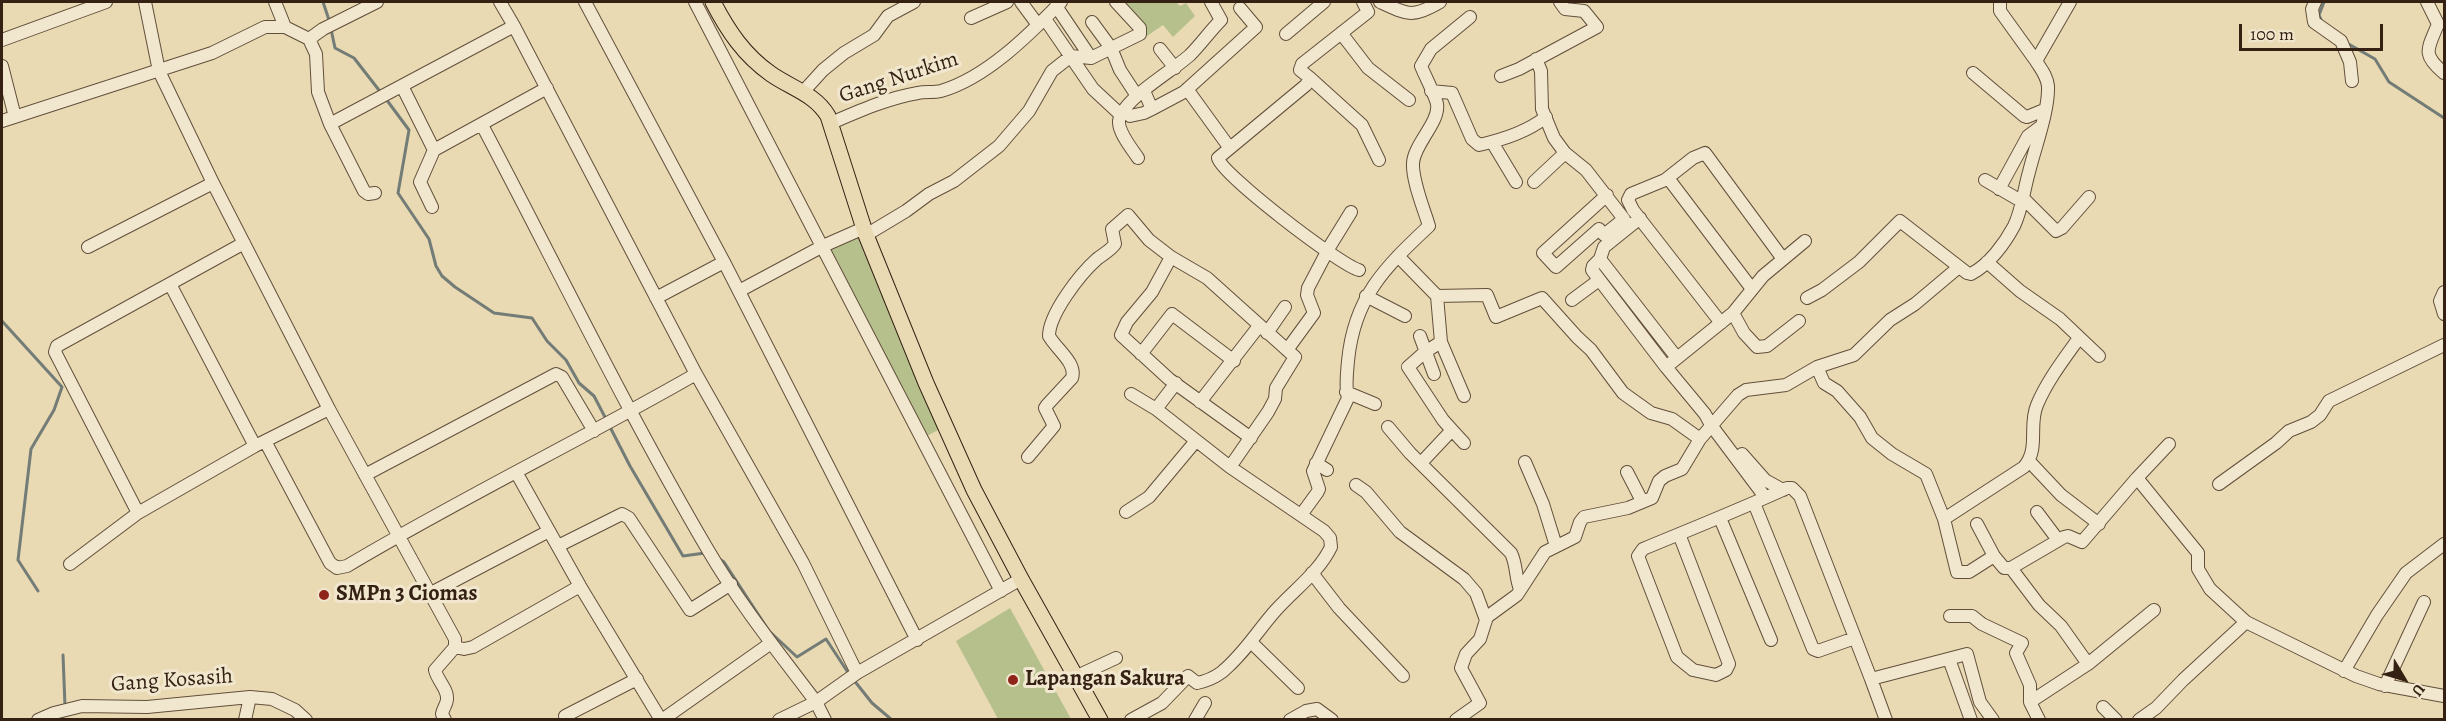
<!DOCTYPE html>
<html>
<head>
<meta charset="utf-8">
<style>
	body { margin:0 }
	#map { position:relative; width:2446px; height:721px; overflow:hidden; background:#e9dab3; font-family:Alegreya,serif }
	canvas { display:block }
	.frame { position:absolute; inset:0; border:3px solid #352113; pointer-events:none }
	.north { position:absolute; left:2374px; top:649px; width:60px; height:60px; -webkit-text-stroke:4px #f1e7ce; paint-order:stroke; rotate:128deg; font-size:16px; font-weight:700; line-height:24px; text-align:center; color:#352113 }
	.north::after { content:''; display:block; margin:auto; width:21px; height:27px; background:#352113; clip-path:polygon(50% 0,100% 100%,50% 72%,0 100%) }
	.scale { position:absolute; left:2239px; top:24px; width:144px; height:27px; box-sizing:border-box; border:3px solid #352113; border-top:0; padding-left:8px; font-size:18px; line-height:21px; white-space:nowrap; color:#352113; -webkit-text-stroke:4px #f1e7ce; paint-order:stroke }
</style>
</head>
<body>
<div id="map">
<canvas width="2446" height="721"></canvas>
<div class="frame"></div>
<div class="north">U</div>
<div class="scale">100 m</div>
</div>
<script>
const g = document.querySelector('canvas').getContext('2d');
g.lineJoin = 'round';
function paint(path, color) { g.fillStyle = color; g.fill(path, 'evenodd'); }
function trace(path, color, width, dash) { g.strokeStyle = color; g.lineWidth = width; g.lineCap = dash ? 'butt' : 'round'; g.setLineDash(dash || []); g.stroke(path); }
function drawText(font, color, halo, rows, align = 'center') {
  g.font = font + ' Alegreya,serif'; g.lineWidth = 6; g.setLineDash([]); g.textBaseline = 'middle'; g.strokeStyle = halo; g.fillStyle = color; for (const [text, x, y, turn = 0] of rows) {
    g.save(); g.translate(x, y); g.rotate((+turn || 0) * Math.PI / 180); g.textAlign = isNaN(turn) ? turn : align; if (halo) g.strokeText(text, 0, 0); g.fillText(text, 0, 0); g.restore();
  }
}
const green = new Path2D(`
	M1125,2H1176L1180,6L1186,3L1195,16L1173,37L1163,25L1147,36L1122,4Z
	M863,232L940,429L923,438L829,254L831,248Z
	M1010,608L1071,719H998L956,641Z`);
const stream = new Path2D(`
	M323,2L330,23
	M2322,22L2319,15L2324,2
	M331,29L335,48L354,58L382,94
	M2345,42L2375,59L2389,82L2444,118
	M386,99L409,130L398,193L429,239L436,266L442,276L455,287L494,313L532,318L547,341L566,360L579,383L594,396L607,421
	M2,321L62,387L54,410L31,449L18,560L38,591
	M610,427L630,466L683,556L705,553
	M718,558L724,562L769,631L797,657L826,639L849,674
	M63,655L65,706
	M853,679L872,703L892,720
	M63,719L67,720`);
const minor = new Path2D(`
	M145,2L159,71L213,183L329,409L455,639V647L435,670C437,680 448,689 447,699C447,704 443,708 442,714L445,720
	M275,2L285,27L309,39L323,29L377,2
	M585,2L724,262L917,640
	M695,2L1001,591
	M1021,2L1038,25
	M1380,2C1408,15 1413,18 1440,2
	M2000,2V11L2036,61
	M2315,2L2312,9L2314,22L2341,41L2350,62L2352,81
	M2427,2L2438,24C2428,49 2421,54 2444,73
	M1056,6L1091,58
	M971,18L1007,2
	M1045,19L1093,89L1121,115
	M1092,22L1111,48L1120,70L1137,96
	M1341,33L1368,68L1409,100
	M1286,34L1324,2
	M309,39L316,54L318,92L330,124L514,26L500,2
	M2,40L106,2
	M1160,49L1175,68
	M1536,59L1541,71L1542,109L1554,138L1565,153L1586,170L1624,219L1604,235L1599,229L1556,267L1543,253L1607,195
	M2,66L15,117
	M1973,73L2024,116L2027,117L2044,110
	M1501,76L1519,69L1597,27L1584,11L1565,9L1560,2
	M1310,78L1362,125L1379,160
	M402,86L434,150L547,88
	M1187,89L1229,147
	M1144,91L1152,109L1184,92L1256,27L1240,8
	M1431,91L1452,93L1472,139L1479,145C1502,140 1527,132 1546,117
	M803,92L823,70L844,53L874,35L888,16L914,2
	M1125,110L1130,116L1144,113L1152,109
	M2,121L212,53L265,27H285
	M831,123C859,111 888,98 918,93C925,91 933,93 941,91C986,78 1029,35 1061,2
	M330,124L364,191L368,194L375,193
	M482,125C557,267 627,412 708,550C739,603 779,653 816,702L857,673L803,563L696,374L514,26
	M1492,142L1516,182
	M1138,158C1132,149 1118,132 1119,121C1122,99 1174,70 1190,55C1201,44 1210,31 1221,20L1211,2
	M1668,178L1752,289
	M1985,180L2021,201
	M1534,182L1565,153
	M1999,189L2028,136L2040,127
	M2022,197L2056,231L2062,228L2089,197
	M432,207L420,182L434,150
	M1640,218L1604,247L1600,259L1677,358
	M866,235L906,211L929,194L954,181L999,146L1029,111L1052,71L1071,56L1091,58L1140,34V28L1116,2
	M88,247L213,183
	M1398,256L1437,296L1487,295L1496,317L1542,298L1577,337L1591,350L1623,393L1651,413L1672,419L1700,439
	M1171,257L1152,292L1127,322L1121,335L1169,379L1251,438
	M1600,259L1593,266L1592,270L1666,367L1733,313L1763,276L1805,241
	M1987,262L2020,291L2060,319L2099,356
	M1359,270C1341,266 1221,174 1218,158L1306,85L1310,78L1300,70L1302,64L1368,12L1363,2
	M170,284L255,446
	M739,291L823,246L864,228
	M2444,292L2440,301L2444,314
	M1366,296L1405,316
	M656,298L724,262
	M1807,298L1822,290L1859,262L1900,221L1967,273L1971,274C1989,265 2005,243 2014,226C2022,210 2024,189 2029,172C2035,147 2049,111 2048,86C2047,76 2041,69 2036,61L2070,2
	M1572,300L1599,280
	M1733,313L1744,333L1757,347L1767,346L1799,321
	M1721,323L1633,210L1628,200L1631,194L1665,180L1693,158L1705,153L1783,259
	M1267,333L1285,307
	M1420,336L1434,374
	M1441,342L1464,396
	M1287,350L1314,313L1307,295L1308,288L1330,246L1351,212
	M1141,354L1172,314L1234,361
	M1666,367L1705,414L1711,425L1765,497
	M1817,367L1824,383L1837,391L1860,417L1872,438L1892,454L1926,474L1944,519L1957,572H1969L1994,556
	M1346,392L1375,404
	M1200,402L1259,326
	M1156,409L1176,383
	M1388,427L1410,453L1511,553C1517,565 1515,577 1520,589
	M1452,430L1464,443
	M265,441L330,563L337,568L347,566C461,498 581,440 696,374
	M1742,454L1765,480L1783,490
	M1028,457L1054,426L1045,408L1047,405L1072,378C1077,363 1056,349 1049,336C1049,314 1080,274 1097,259C1103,254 1110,251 1115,244L1112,229L1128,215L1149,240L1171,257L1207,278L1295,357L1276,388L1275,399L1268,412L1230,467
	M2029,461L2061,495L2099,524
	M1525,462L1543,504L1556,546
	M1316,463L1327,470
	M1421,463L1452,430L1443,420L1408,367L1425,352L1441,342L1437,296
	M516,472L580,586L661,720
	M1627,472L1642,501
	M365,475L556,374L562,377L594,431
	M2137,478L2169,444
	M2219,484L2276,443L2289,431L2311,422L2320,415L2329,401L2444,345
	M1356,485L1366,492L1400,532L1464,579L1476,593L1486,620
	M1754,503L1813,649L1818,651L1855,638
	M1126,512L1149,497L1195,442
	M2037,512L2058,540
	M138,513L55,352L57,346L244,243
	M1301,515L1317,493L1319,489L1313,471L1348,398C1345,386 1347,374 1348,361C1354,298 1384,268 1429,226C1424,209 1412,181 1413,163C1414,144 1440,122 1437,104C1435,95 1425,76 1421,66L1431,49L1470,17
	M1720,518L1771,640
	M1944,519L2024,467C2040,448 2028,426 2037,405C2047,381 2064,359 2079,338
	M1977,524L1994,556L2004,568H2011L2039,605L2061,626L2088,664
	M1679,534L1729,664L1726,670L1716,675L1693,670L1677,657L1638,556L1643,549C1691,529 1739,510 1787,488H1792L1800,496L1871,679L1967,654L1980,702L1993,720
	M558,546L622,514L629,518L690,610L731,584
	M70,564L138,513L255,446L329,409
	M2011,568L2064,537L2068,536L2082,542L2137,478L2198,553V569L2210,589L2246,622L2356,676L2379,684L2444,696
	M1312,573L1339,608L1403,676
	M431,593L549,531
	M1950,616H1972L1982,624L2022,643L2016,653L2030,685V702L2039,720
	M1251,642L1298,688
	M455,647L464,649L473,647L580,586
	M1949,659L1971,720
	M2344,671L2377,615L2406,573L2444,544
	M857,673L1021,579
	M1075,677L1116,658
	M1871,679L1886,720
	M2385,686L2424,602
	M2030,702L2088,664L2154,610
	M2103,707L2116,720
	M565,716L637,679
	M38,720L54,713L82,706L147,707L250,697L272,699L295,710L306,720
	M245,720L250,697
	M662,720L771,643
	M779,720L816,702L825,720
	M1131,720L1162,703L1188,676L1197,683C1207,681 1214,678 1222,672C1244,654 1258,630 1276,610C1295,589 1319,572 1331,547L1330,538L1324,531L1230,467L1156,409L1131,394
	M1195,720L1205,703
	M1290,720L1306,711L1317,709L1332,720
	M1456,720L1480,703L1461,668L1466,654L1480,639L1487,617L1517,595L1545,552L1575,537L1580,522L1584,517L1628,508L1652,498L1659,481L1665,476L1682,469L1700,439L1738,395L1746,390L1786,385L1817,367L1854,355L1890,320L1915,304L1959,267
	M2139,720L2156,708L2183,680L2246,622`);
const major = new Path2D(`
	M713,2C728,31 744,55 771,74C791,88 815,94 828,116L866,235L926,383L974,490L1021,579L1100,720`);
const markers = [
	[324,595,6,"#8f2418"],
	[1013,680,6,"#8f2418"]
];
const streetNames = [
	["Gang Nurkim",899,78,-18],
	["Gang Kosasih",172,681,-4]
];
const poiNames = [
	["SMPn 3 Ciomas",336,595],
	["Lapangan Sakura",1025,680]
];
paint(green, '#b6c08d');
trace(stream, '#737c76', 3);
trace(minor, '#624f3b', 14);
trace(major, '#352113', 17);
trace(minor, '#f1e7ce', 12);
trace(major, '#e9dab3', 15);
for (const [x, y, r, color] of markers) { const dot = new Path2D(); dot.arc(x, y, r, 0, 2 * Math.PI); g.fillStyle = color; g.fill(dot); trace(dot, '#f1e7ce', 2); }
drawText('22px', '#352113', '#f1e7ce', streetNames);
drawText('bold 22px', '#352113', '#f1e7ce', poiNames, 'left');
</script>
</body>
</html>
